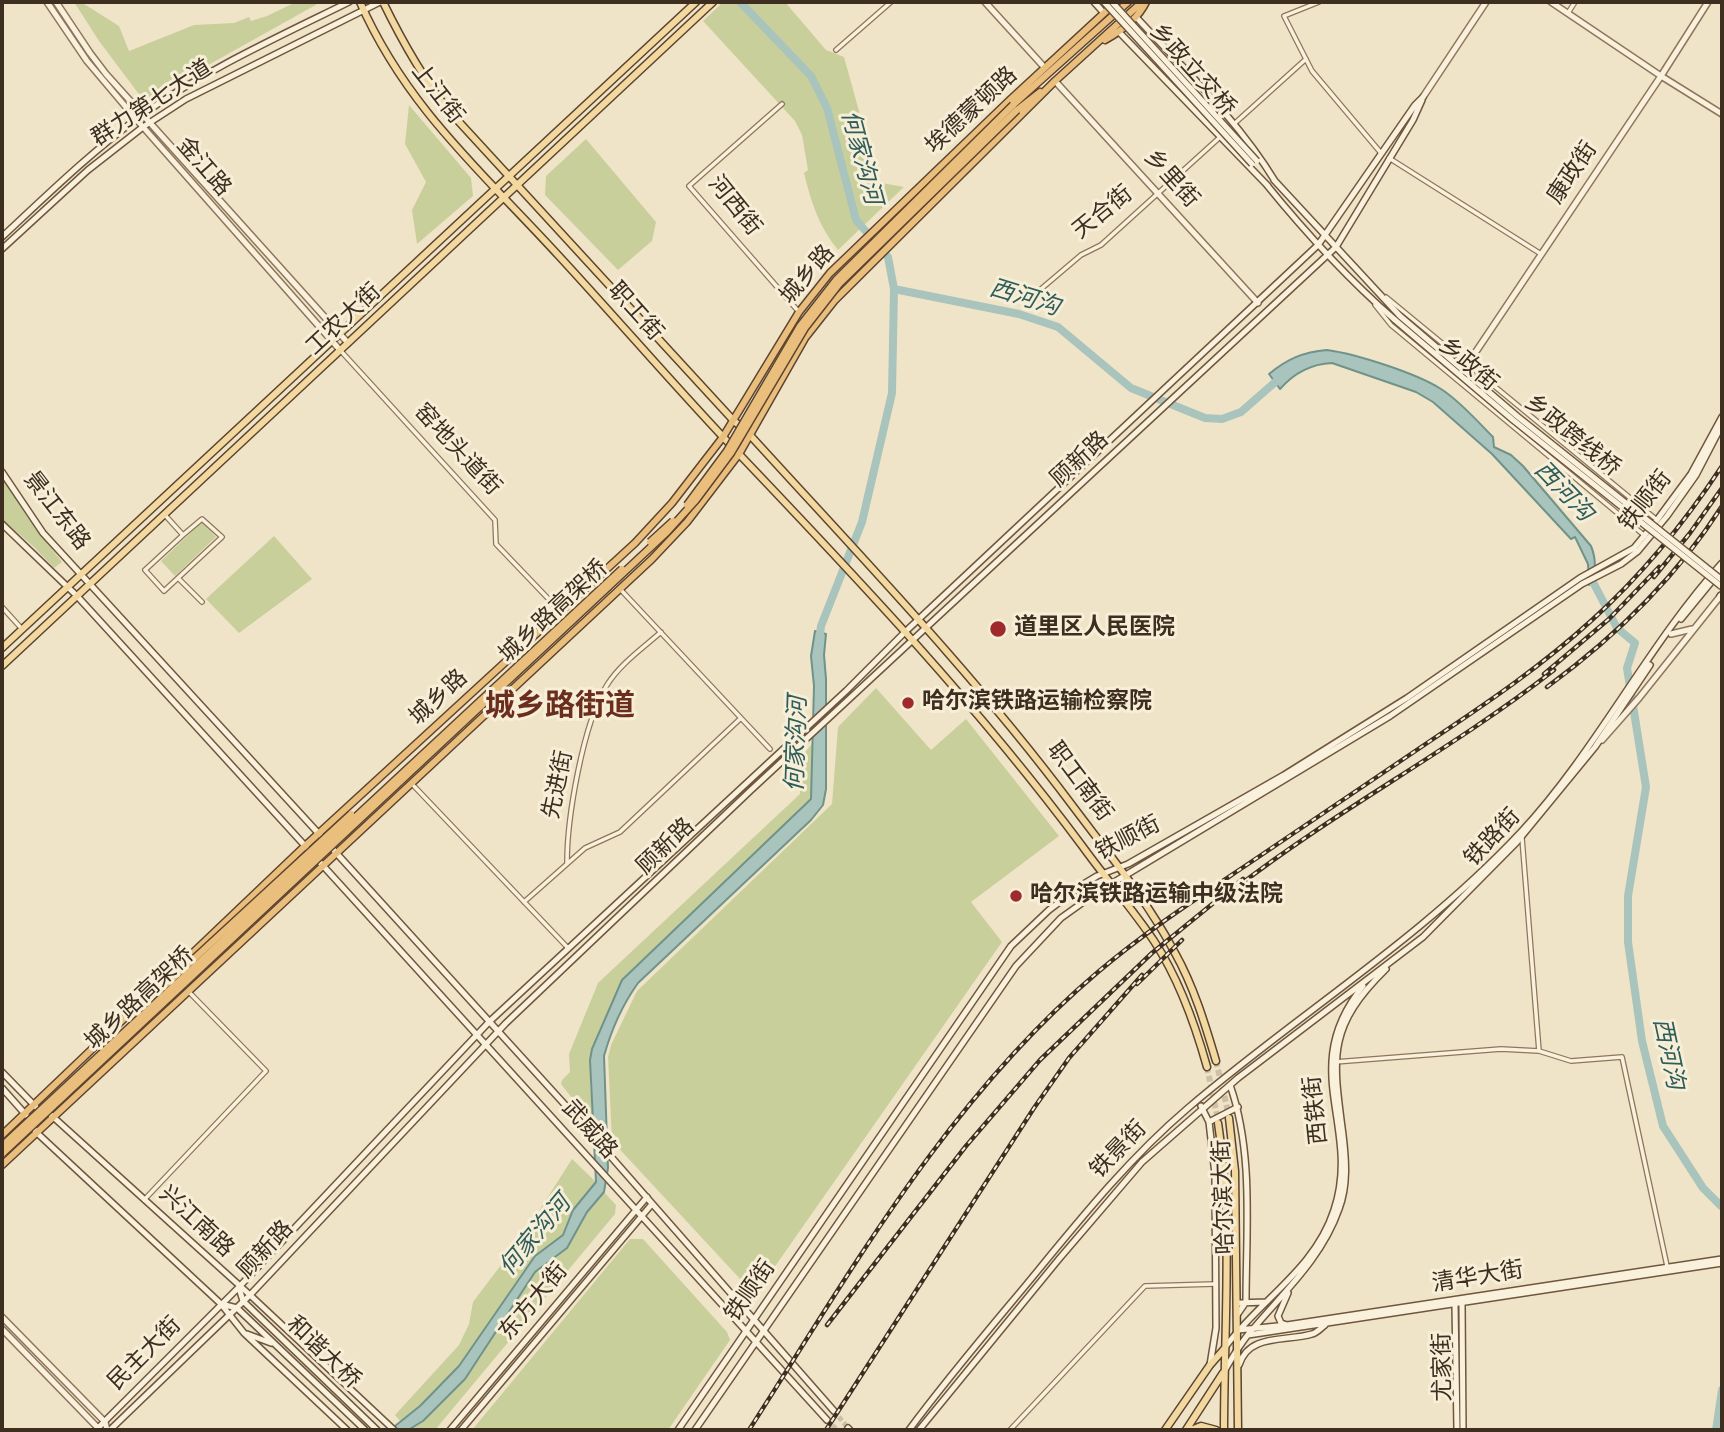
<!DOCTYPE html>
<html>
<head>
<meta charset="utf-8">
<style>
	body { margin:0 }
	#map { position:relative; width:1724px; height:1432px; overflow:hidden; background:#f0e4c8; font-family:Spectral,serif }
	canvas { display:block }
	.frame { position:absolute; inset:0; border:4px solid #3d2e20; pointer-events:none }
</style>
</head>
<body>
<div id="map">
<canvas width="1724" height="1432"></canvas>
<div class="frame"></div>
</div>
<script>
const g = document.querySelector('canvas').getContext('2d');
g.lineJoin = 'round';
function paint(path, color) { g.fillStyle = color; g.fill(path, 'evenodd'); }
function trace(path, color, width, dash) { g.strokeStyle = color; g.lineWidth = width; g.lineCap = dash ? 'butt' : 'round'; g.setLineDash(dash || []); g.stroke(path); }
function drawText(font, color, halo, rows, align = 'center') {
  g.font = font + ' Spectral,"Noto Sans SC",serif'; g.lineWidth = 6; g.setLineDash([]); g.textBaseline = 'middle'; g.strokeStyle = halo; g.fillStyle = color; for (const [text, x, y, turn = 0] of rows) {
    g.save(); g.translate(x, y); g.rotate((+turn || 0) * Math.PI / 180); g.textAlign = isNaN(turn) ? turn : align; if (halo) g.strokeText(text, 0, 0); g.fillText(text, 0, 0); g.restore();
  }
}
const green = new Path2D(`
	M74,2H81L119,26L129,51L194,25L234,23L249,17L251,21L267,16L296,2H321L144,101L99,41Z
	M723,2H785L826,50L844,57L877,176L882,183L904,187L838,250C819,227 811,202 804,173L808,170L802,135L795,121L703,21Z
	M409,105L471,178L473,196L417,244L412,210L426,182L405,144Z
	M586,139L656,222L652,241L618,270L545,195L546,176Z
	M2,478L27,517L62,562L54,568L34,547L2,519Z
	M202,522L216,537L175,576L161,561Z
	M274,536L312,579L239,633L206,599Z
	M876,688L931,750L966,719L1059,836L971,902L1002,942L755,1295L612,1141L608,1057L611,1045L637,991L832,804L838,727Z
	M814,741L811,799L622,980L592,1049L590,1082L593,1125L561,1084L562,1080L570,1072L569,1054L598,983L800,794V767L797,763Z
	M572,1159L596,1182L573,1210L563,1235L534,1256L459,1366L420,1406L400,1421L395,1415L459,1345L469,1324L473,1302L523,1236Z
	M604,1192L616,1205L615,1214L435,1430H409L440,1405L480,1358L492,1335L535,1272L557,1257L587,1212Z
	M630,1239H643L727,1332L730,1340L668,1430H472Z`);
const water = new Path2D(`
	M1327,350C1356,354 1416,373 1441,389C1460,401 1477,421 1493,437L1494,447L1511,455L1523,466L1591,546C1596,558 1597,575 1589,585L1588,564L1575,537L1571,539L1492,454L1433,402L1416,392L1332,363C1310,364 1294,373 1280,389L1269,374C1287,359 1303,352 1327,350Z
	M815,631L826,634L824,655L826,679V789L823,805L811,820L638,983C623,1004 611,1031 604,1056L608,1168L604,1192L587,1212L567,1248L535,1272L465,1379L423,1421L408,1430H390L420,1406L459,1366L535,1256L563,1235L573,1210L596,1182L590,1060L592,1049L622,980L811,799L814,686L811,656Z`);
const river = new Path2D(`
	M740,2L811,76L827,108L856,220L888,257L894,289L892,393L862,522L821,626L819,642
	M894,289L1019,314L1058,327L1131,388L1205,418L1222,419L1241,412L1281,377
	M1593,573V582L1617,628L1635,643L1627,668L1646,787L1628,896V942L1642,1041L1663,1126L1703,1188L1722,1207
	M1716,1430L1722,1390`);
const secondaryTunnel = new Path2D(`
	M834,1411L848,1428
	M827,1420L837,1430`);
const primaryTunnel = new Path2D(`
	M1216,1061L1229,1116
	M1207,1067L1218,1120`);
const minor = new Path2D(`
	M1319,2L1284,16L1312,71L1381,153
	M1568,13L1575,2
	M836,50L891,2
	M782,104L689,186L799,312
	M1234,124L1306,59
	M1389,158L1541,254
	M1041,289L1081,255L1101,245L1219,138
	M1386,297L1657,520
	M1375,305L1391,325L1645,536
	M340,350L495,520L496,544L561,612
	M164,514L183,535L145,570L164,591L222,537L202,519L183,535
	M178,578L202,602
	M621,590L770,749
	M2,607L22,629
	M412,784L568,948
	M1522,838L1539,1051L1571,1061L1622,1057L1667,1266
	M567,863C567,818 583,723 607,685C620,664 643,648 661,632
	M524,902L585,848L620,832L741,718
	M1335,1062L1501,1049L1539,1051
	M144,1200L266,1071L189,992
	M1010,1430L1145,1286L1215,1284`);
const tertiary = new Path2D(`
	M47,2L87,61L136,119L340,350
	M56,2L90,53L106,74L348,343
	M985,2L1045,68
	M1551,2L1661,76L1722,114
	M1055,81L1258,303
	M1423,97L1486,2
	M1467,365L1661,76L1708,2
	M1671,634L1692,629
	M1602,740L1639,698L1722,594
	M2,1317L105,1422L107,1430
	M2,1329L100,1430`);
const secondary = new Path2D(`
	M1094,2L1104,13
	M1136,17C1184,69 1238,120 1275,181
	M1119,32L1268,186
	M1274,180L1400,316
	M1266,184C1305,232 1348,279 1395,320
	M2,237C46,196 90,153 139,117C203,71 278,37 349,2
	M2,249L88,170L143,127L186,99L380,2
	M2,472L43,533L320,835
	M2,524L77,596L307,848
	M1720,596L1722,597
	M1681,619L1722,569
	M329,845L577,1118L834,1411
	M316,858L827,1420
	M2,1072L36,1107
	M1230,1085C1254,1153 1246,1231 1246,1302L1237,1315
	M2,1088L26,1115
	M1201,1106L1209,1122L1215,1174L1216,1328L1210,1365
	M51,1115L250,1295L394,1430
	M1209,1122L1238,1107
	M31,1124L36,1132L221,1304L244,1333L347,1430
	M239,1288L243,1301L377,1430
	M1237,1303L1266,1302
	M1462,1303L1463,1430
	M221,1304L237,1308L365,1430
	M1455,1305L1457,1430
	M1287,1325L1281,1323L1278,1316L1288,1293
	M1238,1330L1287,1325L1722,1259
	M247,1334L271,1343
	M1248,1335L1722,1263
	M1226,1346C1261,1299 1315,1269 1334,1210C1362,1126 1296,1069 1363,986
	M1239,1365C1249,1333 1286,1342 1312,1334C1317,1333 1321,1328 1325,1325
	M1225,1370C1233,1356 1241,1342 1252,1330C1284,1292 1322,1258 1339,1209C1348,1185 1346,1160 1343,1135C1333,1058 1326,1028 1386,969
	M848,1428L850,1430
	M96,1430L239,1287L489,1022L846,691L905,632L1318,245L1415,105L1423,97
	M110,1430L250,1295L506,1023L750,791L1336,247L1413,120L1422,100
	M450,1430L647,1197
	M461,1430L652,1204
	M678,1430L1011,946L1049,910L1082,885L1097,876L1128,864L1284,775L1407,698L1580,578L1634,548L1657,520L1691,474L1722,417
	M695,1430L1016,966L1061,918L1096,893L1390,716L1582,584L1621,564L1638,551L1667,516L1696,475L1722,425
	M909,1430C946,1380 986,1333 1026,1285C1077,1223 1127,1160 1188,1108C1298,1014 1421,939 1521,832C1597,750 1647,646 1722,563
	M919,1430L1059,1259L1142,1162L1238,1078L1423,937L1517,842L1595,747L1650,665`);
const primary = new Path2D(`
	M360,2C406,107 482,172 558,255C619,321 677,389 739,454C859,580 979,707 1083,847C1106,879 1132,908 1154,941C1179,979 1195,1024 1207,1067
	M383,2C402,41 422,77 449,111L733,420L749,434C860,556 973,673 1072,805C1108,853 1147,900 1175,953C1194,987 1205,1024 1216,1061
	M2,648L696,2
	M2,666L713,2
	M1229,1118L1235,1171L1238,1430
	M1218,1123C1233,1222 1224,1330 1224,1430
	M1165,1430L1210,1365L1225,1348
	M1186,1430L1223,1373
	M1191,1430L1201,1426L1216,1430`);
const trunk = new Path2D(`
	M1105,40C1121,31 1138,19 1146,2
	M1013,105L1128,2
	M1017,110L1040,92
	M2,1135L305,846L635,543L672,503L723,437L799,312L830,273L1010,100L1116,2
	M2,1165L652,559L687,522L739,454L805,338L835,300L1055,81L1142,2`);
const rail = new Path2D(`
	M1654,577L1690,533L1722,488
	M1544,674L1609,619L1659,567
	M1547,687C1615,637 1676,578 1722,506
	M1237,887C1338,809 1453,749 1554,670
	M1137,984L1182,940
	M827,1325L966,1146L1040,1060L1152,953L1243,879
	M749,1430C853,1268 949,1098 1098,972C1146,931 1199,897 1251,862C1313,820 1374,779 1436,737C1490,701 1544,664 1592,620C1642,575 1685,522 1722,466
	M826,1430L1034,1108L1069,1058L1142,975`);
const secondaryBridge = new Path2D(`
	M1104,2L1252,164
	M1112,2L1257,161
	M1400,316L1517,416L1722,580
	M1395,320L1513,420L1722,587`);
const trunkBridge = new Path2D(`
	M687,505L727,451L800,326L836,280L1013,105
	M650,542L673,521
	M159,991L351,814
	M2,1146L622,569
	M2,1154L667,532L696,500L731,453L805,328L840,283L1017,110`);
const markers = [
	[998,629,9,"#9e2a2b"],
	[908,703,7,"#9e2a2b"],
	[1016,896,7,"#9e2a2b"]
];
const streetNames = [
	["乡政立交桥",1191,71,48],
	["上江街",436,95,52],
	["群力第七大道",153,105,-33],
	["埃德蒙顿路",973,112,-43],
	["金江路",202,168,49],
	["康政街",1574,174,-56],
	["乡里街",1170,180,48],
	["河西街",733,207,51],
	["天合街",1104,214,-39],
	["城乡路",809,276,-49],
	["职工街",634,313,48],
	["工农大街",345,321,-43],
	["乡政街",1467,366,40],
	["乡政跨线桥",1571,437,39],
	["窑地头道街",456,451,47],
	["顾新路",1081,461,-43],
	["铁顺街",1647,502,-52],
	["景江东路",55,512,52],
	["城乡路高架桥",555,613,-43],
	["城乡路",440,699,-43],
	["职工南街",1078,783,53],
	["先进街",560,785,-78],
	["铁路街",1494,839,-47],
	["铁顺街",1129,840,-27],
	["顾新路",667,848,-44],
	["城乡路高架桥",141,1000,-43],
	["西铁街",1318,1110,-96],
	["武威路",588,1131,48],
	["铁景街",1120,1151,-46],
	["哈尔滨大街",1226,1197,-92],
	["兴江南路",195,1223,43],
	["顾新路",267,1251,-47],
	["清华大街",1478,1279,-9],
	["铁顺街",752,1292,-55],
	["东方大街",535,1303,-50],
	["和谐大桥",322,1354,44],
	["民主大街",146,1355,-45],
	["尤家街",1445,1367,-91]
];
const poiNames = [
	["道里区人民医院",1014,629],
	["哈尔滨铁路运输检察院",922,703],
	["哈尔滨铁路运输中级法院",1030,896]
];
const waterNames = [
	["何家沟河",859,158,75],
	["西河沟",1024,300,17],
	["西河沟",1562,493,46],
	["何家沟河",799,744,-88],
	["西河沟",1666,1054,78],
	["何家沟河",537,1237,-50]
];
const districtNames = [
	["城乡路街道",560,709]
];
paint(green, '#c9cf9b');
paint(water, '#a9c4bc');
trace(water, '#6f938a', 2);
trace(river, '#a9c4bc', 8);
trace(secondaryTunnel, '#ccc0a6', 5, [5, 2.5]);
trace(primaryTunnel, '#ccc0a6', 6, [6, 3]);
trace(minor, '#8d765c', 6);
trace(tertiary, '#8d765c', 8);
trace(secondary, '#6f573f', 8);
trace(primary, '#5b4430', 9);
trace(trunk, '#5b4430', 9);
trace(minor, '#faf1dc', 3.5);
trace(tertiary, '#faf1dc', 5);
trace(secondary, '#faf1dc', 5);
trace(primary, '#f3d9a0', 6);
trace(trunk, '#eabe7c', 6);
trace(rail, '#3d2e20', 4.5);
trace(rail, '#f7eed8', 2, [5]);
trace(secondaryBridge, '#6f573f', 8, []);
trace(trunkBridge, '#5b4430', 9, []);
trace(secondaryBridge, '#faf1dc', 5);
trace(trunkBridge, '#eabe7c', 6);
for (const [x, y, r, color] of markers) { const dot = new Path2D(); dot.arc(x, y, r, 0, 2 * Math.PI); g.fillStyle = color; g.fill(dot); trace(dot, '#f7eed8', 2.5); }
drawText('23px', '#3d2e20', '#f7eed8', streetNames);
drawText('bold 23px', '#3d2e20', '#f7eed8', poiNames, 'left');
drawText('italic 24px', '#2f5d5a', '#f7eed8', waterNames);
drawText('bold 30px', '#6b2e1e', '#f7eed8', districtNames);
</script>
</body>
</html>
